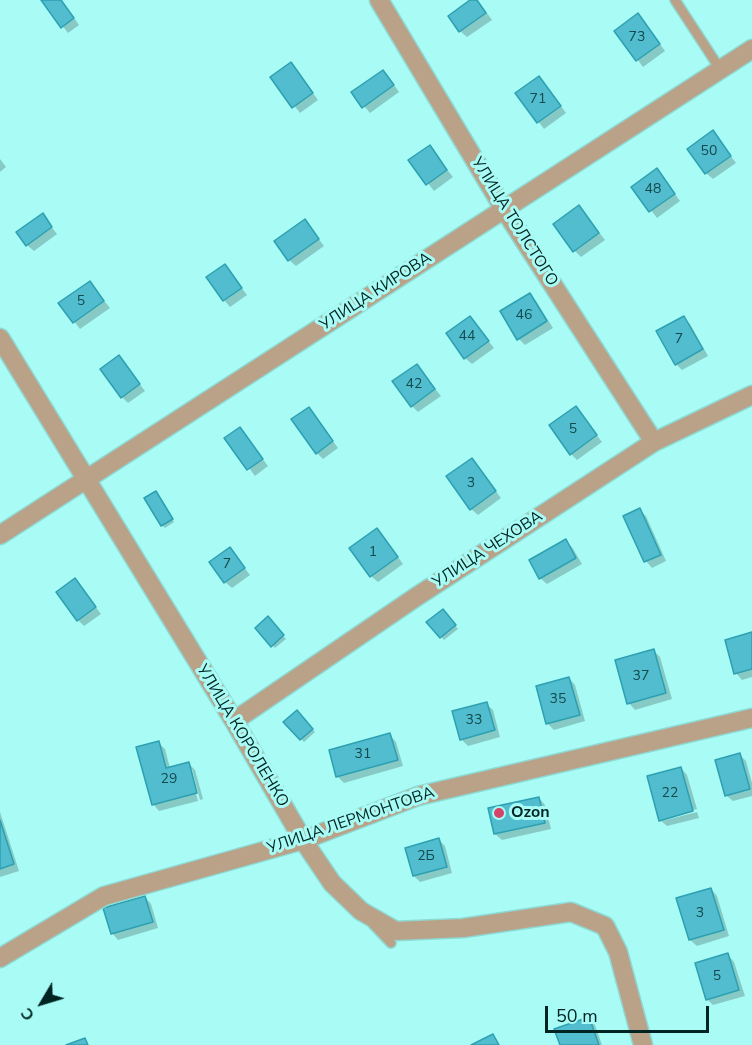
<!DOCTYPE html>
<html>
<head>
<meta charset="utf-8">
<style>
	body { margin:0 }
	#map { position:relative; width:752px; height:1045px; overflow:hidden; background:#a9fcf5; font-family:"Nunito Sans",sans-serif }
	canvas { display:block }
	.north { position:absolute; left:12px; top:973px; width:60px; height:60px; -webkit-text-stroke:4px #a9fcf5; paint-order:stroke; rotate:232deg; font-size:16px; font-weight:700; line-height:24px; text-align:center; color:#002422 }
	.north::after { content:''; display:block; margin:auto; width:21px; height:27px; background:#002422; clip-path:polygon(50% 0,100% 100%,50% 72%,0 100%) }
	.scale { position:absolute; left:545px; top:1006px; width:164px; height:27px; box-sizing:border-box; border:3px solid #002422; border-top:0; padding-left:8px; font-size:18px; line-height:21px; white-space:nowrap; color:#002422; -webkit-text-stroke:4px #a9fcf5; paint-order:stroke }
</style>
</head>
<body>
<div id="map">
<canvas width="752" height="1045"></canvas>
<div class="north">С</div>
<div class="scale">50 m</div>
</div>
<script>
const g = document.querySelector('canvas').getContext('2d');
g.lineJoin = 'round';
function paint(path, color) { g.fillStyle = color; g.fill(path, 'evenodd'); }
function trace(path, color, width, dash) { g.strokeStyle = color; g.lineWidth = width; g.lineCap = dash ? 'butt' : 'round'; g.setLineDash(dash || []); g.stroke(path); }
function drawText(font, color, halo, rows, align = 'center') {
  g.font = font + ' "Nunito Sans",sans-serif'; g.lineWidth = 6; g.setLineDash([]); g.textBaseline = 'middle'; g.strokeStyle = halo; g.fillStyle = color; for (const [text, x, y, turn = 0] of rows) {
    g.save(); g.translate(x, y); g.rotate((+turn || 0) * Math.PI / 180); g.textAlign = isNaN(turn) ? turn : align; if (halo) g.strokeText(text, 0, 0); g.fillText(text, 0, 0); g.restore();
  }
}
const shadow = new Path2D(`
	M43,0H62L79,25L68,33Z
	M473,0H476L481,5L492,20L467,37L460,31Z
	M644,22L665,51L643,67L616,31Z
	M297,71L318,100L300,113L272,77Z
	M389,78L399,92L370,113L353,93Z
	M545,84L566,113L544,129L517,93Z
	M713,132L736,163L713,179L706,173Z
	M429,147L453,177L434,191L410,160Z
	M0,159L6,167L0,172Z
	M663,177L680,201L657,218L633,187Z
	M579,207L605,240L581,257L575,251Z
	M42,215L57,234L34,251L27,245Z
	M305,221L324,246L296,266L289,260Z
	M225,266L247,295L230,307L224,300Z
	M90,283L110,308L80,329L61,304Z
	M530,295L536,301L553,328L525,345L519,339Z
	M470,318L494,348L472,364L465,358Z
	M684,318L690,324L708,356L682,370L676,364Z
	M119,357L145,391L128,403L122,397Z
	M417,366L441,396L418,412L412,406Z
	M576,408L602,442L577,460L571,454Z
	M309,409L338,448L323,459L317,453Z
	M240,429L268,466L255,476L227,438Z
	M472,460L501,498L478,515L471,509Z
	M159,496L174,522L165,528L162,525Z
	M639,510L646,516L666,561L652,568L646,561Z
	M383,536L403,564L378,582L371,576Z
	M565,541L572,547L582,564L547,584L540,578Z
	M230,549L250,575L232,588L225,582Z
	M75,580L101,614L84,626L78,620Z
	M443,611L458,629L444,640L429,622Z
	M268,618L286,639L275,648L257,628Z
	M752,634V677L742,680L736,673Z
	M654,651L660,657L672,699L635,710L629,703Z
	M569,678L575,685L585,721L554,730L547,723Z
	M486,704L493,710L500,737L468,746L461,739Z
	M297,712L315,732L304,742L285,722Z
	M390,735L396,742L403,766L344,783L337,776Z
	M159,743L165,749L170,768L188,763L195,770L203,799L200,800L192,769H189L198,801L159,811L153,804Z
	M740,755L746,761L752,783V796L733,801L726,795Z
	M681,768L687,775L697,809L662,818V821L697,812L699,818L667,826L660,820Z
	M539,798L545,805L551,829L502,840L495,834Z
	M0,812L19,871L0,877Z
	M439,840L445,846L452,873L420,882L414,876Z
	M711,889L717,896L729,936L697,946L690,940Z
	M145,897L151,904L158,928L118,940L112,933Z
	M728,955L734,962L745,996L713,1005L707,999Z
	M589,1018L595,1025L602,1045H562Z`);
const building = new Path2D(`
	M41,0H61L74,18L61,28Z
	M470,0H477L486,13L459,32L448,16Z
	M638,13L660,44L636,61L614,31Z
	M291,62L313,93L292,108L270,77Z
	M383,70L394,85L362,108L351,92Z
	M539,76L561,106L537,123L515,93Z
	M713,130L731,156L705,174L687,149Z
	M430,145L447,170L426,185L408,160Z
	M657,168L675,194L649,212L631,187Z
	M579,205L599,233L573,252L553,224Z
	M43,213L52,227L26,246L16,232Z
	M305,219L319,239L288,261L274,241Z
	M225,264L242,288L223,301L206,277Z
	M90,281L104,301L73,323L58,303Z
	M530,293L547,321L517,340L500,311Z
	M470,316L489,341L464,359L446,333Z
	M684,316L703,349L675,365L656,331Z
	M119,355L140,384L121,398L100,369Z
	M417,364L435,389L411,407L392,381Z
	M576,406L597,435L570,455L549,425Z
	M309,407L333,441L316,454L291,419Z
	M240,427L263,459L247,470L224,438Z
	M472,458L496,491L470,510L446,476Z
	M156,491L173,519L161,526L144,498Z
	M640,508L661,555L644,562L623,516Z
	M377,528L398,557L370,577L349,548Z
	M566,539L576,558L539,579L529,560Z
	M230,547L245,568L224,583L209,562Z
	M75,578L96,607L77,621L56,592Z
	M443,609L456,625L440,638L426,622Z
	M268,616L284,635L271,647L255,628Z
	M752,632V669L734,674L725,640Z
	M654,649L666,693L627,704L615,660Z
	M569,677L580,715L546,724L536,686Z
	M487,702L495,730L460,740L452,711Z
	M297,710L313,729L300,740L283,722Z
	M390,733L398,760L336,777L329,750Z
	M159,741L166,768L189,762L197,793L152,805L136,747Z
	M740,753L750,789L725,796L715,760Z
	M681,767L693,811L659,821L647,776Z
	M539,797L545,823L494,834L488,808Z
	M0,820L14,864L0,869Z
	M439,838L447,867L413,876L405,848Z
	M711,888L724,930L689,940L676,898Z
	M145,896L153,922L111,934L103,908Z
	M728,953L739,990L706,1000L695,963Z
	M589,1017L599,1045H560L554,1029Z
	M493,1034L499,1045H471Z
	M85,1038L88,1045H66Z`);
const lane = new Path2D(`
	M675,0L720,69
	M373,924L391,943`);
const street = new Path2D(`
	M379,0L504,209L654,442
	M0,338L234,721L303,840L332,883L361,911L396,931L463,928L571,912L605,926L618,952L643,1045
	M0,535L752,49
	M234,721L416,597L654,442L752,395
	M0,958L104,896L303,840L418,796L752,718`);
const markers = [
	[499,813,6,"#d34468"]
];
const numberNames = [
	["73",637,38],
	["71",538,100],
	["50",709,152],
	["48",653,190],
	["5",81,302],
	["46",524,316],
	["44",467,337],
	["7",679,340],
	["42",414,385],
	["5",573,430],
	["3",471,484],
	["1",373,553],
	["7",227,565],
	["37",641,677],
	["35",558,700],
	["33",474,721],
	["31",363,755],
	["29",169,780],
	["22",670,794],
	["2Б",426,857],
	["3",700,914],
	["5",717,977]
];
const streetNames = [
	["УЛИЦА ТОЛСТОГО",514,222,58],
	["УЛИЦА КИРОВА",376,292,-33],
	["УЛИЦА ЧЕХОВА",488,550,-33],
	["УЛИЦА КОРОЛЕНКО",242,736,59],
	["УЛИЦА ЛЕРМОНТОВА",351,821,-19]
];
const poiNames = [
	["Ozon",511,813]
];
paint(shadow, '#0003');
paint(building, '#51bdce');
trace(building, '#2da0b1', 1.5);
trace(lane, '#8ed9d3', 12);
trace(street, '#8ed9d3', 21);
trace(lane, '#baa289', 9);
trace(street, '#baa289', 18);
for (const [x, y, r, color] of markers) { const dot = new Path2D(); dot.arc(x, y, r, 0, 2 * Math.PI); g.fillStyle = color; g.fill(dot); trace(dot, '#a9fcf5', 2); }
drawText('14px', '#144a4d', null, numberNames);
drawText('16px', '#002422', '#a9fcf5', streetNames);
drawText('bold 16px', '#002422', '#a9fcf5', poiNames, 'left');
</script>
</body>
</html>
